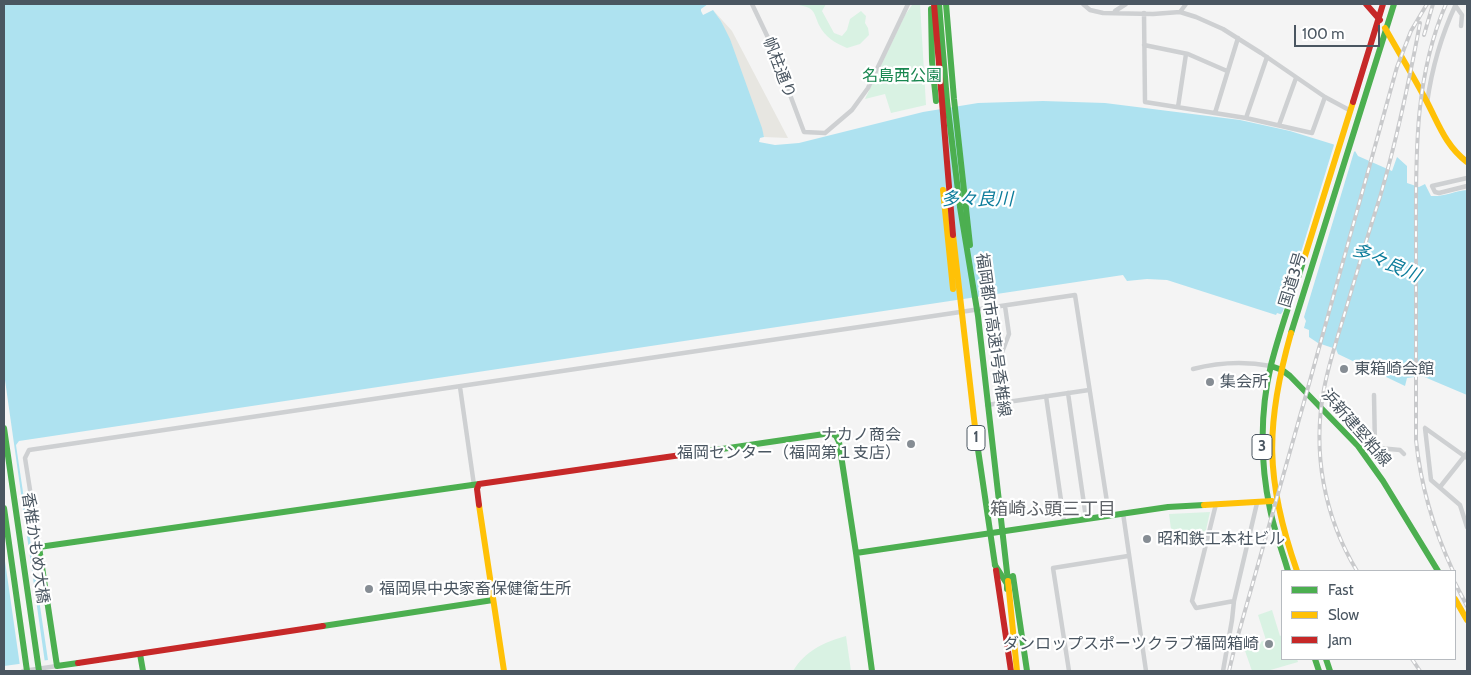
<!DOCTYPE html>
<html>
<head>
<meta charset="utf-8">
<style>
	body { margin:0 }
	#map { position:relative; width:1471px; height:675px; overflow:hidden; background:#f4f4f4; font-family:Cabin,sans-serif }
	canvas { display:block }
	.frame { position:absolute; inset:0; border:5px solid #4a5661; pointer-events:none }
	.legend { position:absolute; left:1281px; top:570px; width:175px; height:90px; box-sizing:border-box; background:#fff; border:1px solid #b7bbc0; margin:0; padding:6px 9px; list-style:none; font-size:15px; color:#4a5661 }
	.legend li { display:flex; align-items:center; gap:10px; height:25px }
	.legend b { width:25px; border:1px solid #b7bbc0 }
	.scale { position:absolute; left:1294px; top:25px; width:86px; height:22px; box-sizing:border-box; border:2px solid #4a5661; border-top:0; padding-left:6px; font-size:15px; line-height:18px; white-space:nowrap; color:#4a5661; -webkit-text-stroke:4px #fff; paint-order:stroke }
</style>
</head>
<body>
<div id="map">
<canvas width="1471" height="675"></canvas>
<div class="frame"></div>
<ul class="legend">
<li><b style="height:6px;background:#4caf50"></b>Fast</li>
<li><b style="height:6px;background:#ffc107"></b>Slow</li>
<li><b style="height:6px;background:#c62828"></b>Jam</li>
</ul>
<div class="scale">100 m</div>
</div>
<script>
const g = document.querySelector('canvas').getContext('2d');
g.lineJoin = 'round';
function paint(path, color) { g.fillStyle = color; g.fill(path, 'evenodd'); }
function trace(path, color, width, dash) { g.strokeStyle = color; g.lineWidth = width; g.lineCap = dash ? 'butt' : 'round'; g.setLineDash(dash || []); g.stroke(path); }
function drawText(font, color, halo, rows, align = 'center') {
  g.font = font + ' Cabin,"Noto Sans JP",sans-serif'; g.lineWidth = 4.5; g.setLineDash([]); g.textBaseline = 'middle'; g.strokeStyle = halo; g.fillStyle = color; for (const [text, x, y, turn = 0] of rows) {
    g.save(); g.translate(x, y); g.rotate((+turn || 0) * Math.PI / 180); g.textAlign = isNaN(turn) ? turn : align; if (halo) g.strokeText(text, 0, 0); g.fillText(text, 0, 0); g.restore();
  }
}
const green = new Path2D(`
	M797,4H826L822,11L834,33L842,36L847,30L850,19L861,11L866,16L865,23L868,28L869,35L860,44L847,48C835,43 825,37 819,25C816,19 815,11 809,8C805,6 801,6 797,4Z
	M920,4L926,105L891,113L885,94L865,99L905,15L912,5Z
	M1210,512L1204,539L1173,544L1169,514Z
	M1272,610L1280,636L1282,635V659H1297L1298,662L1267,671H1252L1244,648L1266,640L1258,615Z
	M846,636L851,671H793C805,651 824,642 846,636Z`);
const sand = new Path2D(`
	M713,10L732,31L788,138L764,137L721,21Z`);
const water = new Path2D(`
	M4,4H708L701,9V11L703,15L713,10L721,21L730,39L762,128L764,137L760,138L759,142L775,145L799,143L923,112L978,103L1043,101L1105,103L1240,120L1290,131L1355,151L1358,156L1392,171L1397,157L1407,166V183L1419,187L1425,184L1431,196C1443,197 1455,191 1467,190V395L1422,376L1407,378L1405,386L1338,354L1336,349L1318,343L1309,337V330L1304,328L1305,322L1277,313L1276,315L1167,280L1147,279L1127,281L1123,275L19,441L16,445L48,660L4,666Z`);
const pier = new Path2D(`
	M1333,142L1357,149L1354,152L1304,317L1306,321L1304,327L1302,326V324L1279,317L1283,311L1334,145Z
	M4,373L45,663L20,666L4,554Z`);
const street = new Path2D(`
	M752,4L771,44L804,132L825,133L852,110L868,88L908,4
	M1083,4L1090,10L1103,13L1153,14L1180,12L1196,17L1223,29L1261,53L1325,97L1351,111
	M1455,5L1462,15L1461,26
	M1115,11L1126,4
	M1180,12L1186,4
	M1144,13L1145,102L1246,118L1312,133L1325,97
	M1144,45L1188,54L1227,71
	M1427,103C1432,67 1441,36 1456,4
	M1178,107L1186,54
	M1215,113L1238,38
	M1246,118L1267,57
	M1279,125L1296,78
	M1467,178L1432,186L1435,192L1439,193L1467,186
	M1193,369C1220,362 1244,361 1271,366
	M460,387L474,485
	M1068,393L1086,518
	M1374,395L1375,448
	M1046,396L1064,521
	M1002,402L1001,355L1009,334L1005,306
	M987,405L1089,390
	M1358,446L1400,450L1404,454
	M1467,458L1425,428L1431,480L1460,505L1467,527
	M1440,487L1467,453
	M1216,504L1192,601L1196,608L1234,601
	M1123,513L1146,671
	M39,547L25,458L29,450L1075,295L1109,515
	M23,671L57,666
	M1069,671L1053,568L1128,556
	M1223,671L1232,620L1234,601L1257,503`);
const fast = new Path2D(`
	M939,4L947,101
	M946,4L954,99L970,245
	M931,9L932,61L936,101
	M1291,333L1394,4
	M1271,366L1282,370L1290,376L1358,446L1383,481L1438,571
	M681,455L831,433L836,436L839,442L856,553L1168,507L1204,505
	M856,553L872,671
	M995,565L1007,584V589
	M1288,571C1282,550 1274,530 1270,509C1260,463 1260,411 1271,365C1280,329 1293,294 1304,259
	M323,626L493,600
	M140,654L143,671
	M1315,659L1319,671
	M1326,659L1330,671
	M78,663L57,666L39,547L479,484`);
const slow = new Path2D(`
	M1385,28C1399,53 1414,77 1427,102C1439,125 1446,146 1467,162
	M1304,259L1353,102
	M1291,333C1265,425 1265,480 1297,571
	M479,505L504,671
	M1204,505L1272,501
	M1455,599L1467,620`);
const jam = new Path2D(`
	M1366,4L1380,20
	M1353,102L1383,4
	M479,505L477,489L479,484L681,455
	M996,570L1011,671
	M78,663L323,626`);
const rail = new Path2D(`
	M1446,4C1413,80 1416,162 1416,243C1416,309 1416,374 1416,440C1421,488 1433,528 1453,571
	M1424,35L1433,4
	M1357,571C1324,517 1312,452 1324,389C1329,362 1338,336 1346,309C1357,272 1368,234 1380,197C1397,139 1409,82 1420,23
	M1455,583L1467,606
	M1412,659L1420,671
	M1229,671L1235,646L1304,402L1397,67L1411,31L1427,4`);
const fastBridge = new Path2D(`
	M947,101L960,207L978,316L1008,581
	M4,428L39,671
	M976,436L995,565
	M4,508L27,671
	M1013,576L1027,671`);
const slowBridge = new Path2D(`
	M943,190L953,289
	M953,235L976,436
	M1008,581L1017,671`);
const jamBridge = new Path2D(`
	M934,4L953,235`);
const markers = [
	[1344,369,5,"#868d94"],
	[1210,382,5,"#868d94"],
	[911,444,5,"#868d94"],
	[1147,539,5,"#868d94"],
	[369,589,5,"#868d94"],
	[1269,644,5,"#868d94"]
];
const shields = [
	[976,438,18],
	[1262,447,20]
];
const shieldNames = [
	["1",976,438],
	["3",1262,447]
];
const streetNames = [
	["帆柱通り",779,68,69],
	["国道3号",1293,280,-73],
	["福岡都市高速1号香椎線",993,335,82],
	["浜新建堅粕線",1356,428,49],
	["香椎かもめ大橋",35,548,82]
];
const parkNames = [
	["名島西公園",902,76]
];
const poiNames = [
	["東箱崎会館",1354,369],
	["集会所",1220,382],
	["ナカノ商会",901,435,"right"],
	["福岡センター（福岡第１支店）",901,453,"right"],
	["昭和鉄工本社ビル",1157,539],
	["福岡県中央家畜保健衛生所",379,589],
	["ダンロップスポーツクラブ福岡箱崎",1259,644,"right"]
];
const waterNames = [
	["多々良川",977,200],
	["多々良川",1386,263,23]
];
const neighbourhoodNames = [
	["箱崎ふ頭三丁目",1053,510]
];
paint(green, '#d9f2e3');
paint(sand, '#e7e6e1');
paint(water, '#aee2f0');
paint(pier, '#f4f4f4');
trace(street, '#ced0d2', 4.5);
trace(fast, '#4caf50', 6);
trace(slow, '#ffc107', 6);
trace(jam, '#c62828', 6);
trace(rail, '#c9cacc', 4);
trace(rail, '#fff', 2, [5.5]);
trace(fastBridge, '#4caf50', 6);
trace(slowBridge, '#ffc107', 6);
trace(jamBridge, '#c62828', 6);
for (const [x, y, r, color] of markers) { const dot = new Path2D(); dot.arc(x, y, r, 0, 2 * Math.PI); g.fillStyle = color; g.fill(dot); trace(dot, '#fff', 2); }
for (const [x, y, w] of shields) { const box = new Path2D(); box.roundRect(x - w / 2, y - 12.5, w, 25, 4); g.fillStyle = '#fff'; g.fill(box); trace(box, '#4a5661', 1); }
drawText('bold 15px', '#4a5661', null, shieldNames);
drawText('16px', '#4a5661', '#fff', streetNames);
drawText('16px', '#17864f', '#fff', parkNames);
drawText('16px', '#4a5661', '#fff', poiNames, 'left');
drawText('italic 18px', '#0c7c9b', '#fff', waterNames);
drawText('18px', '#5f6368', '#fff', neighbourhoodNames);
</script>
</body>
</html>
